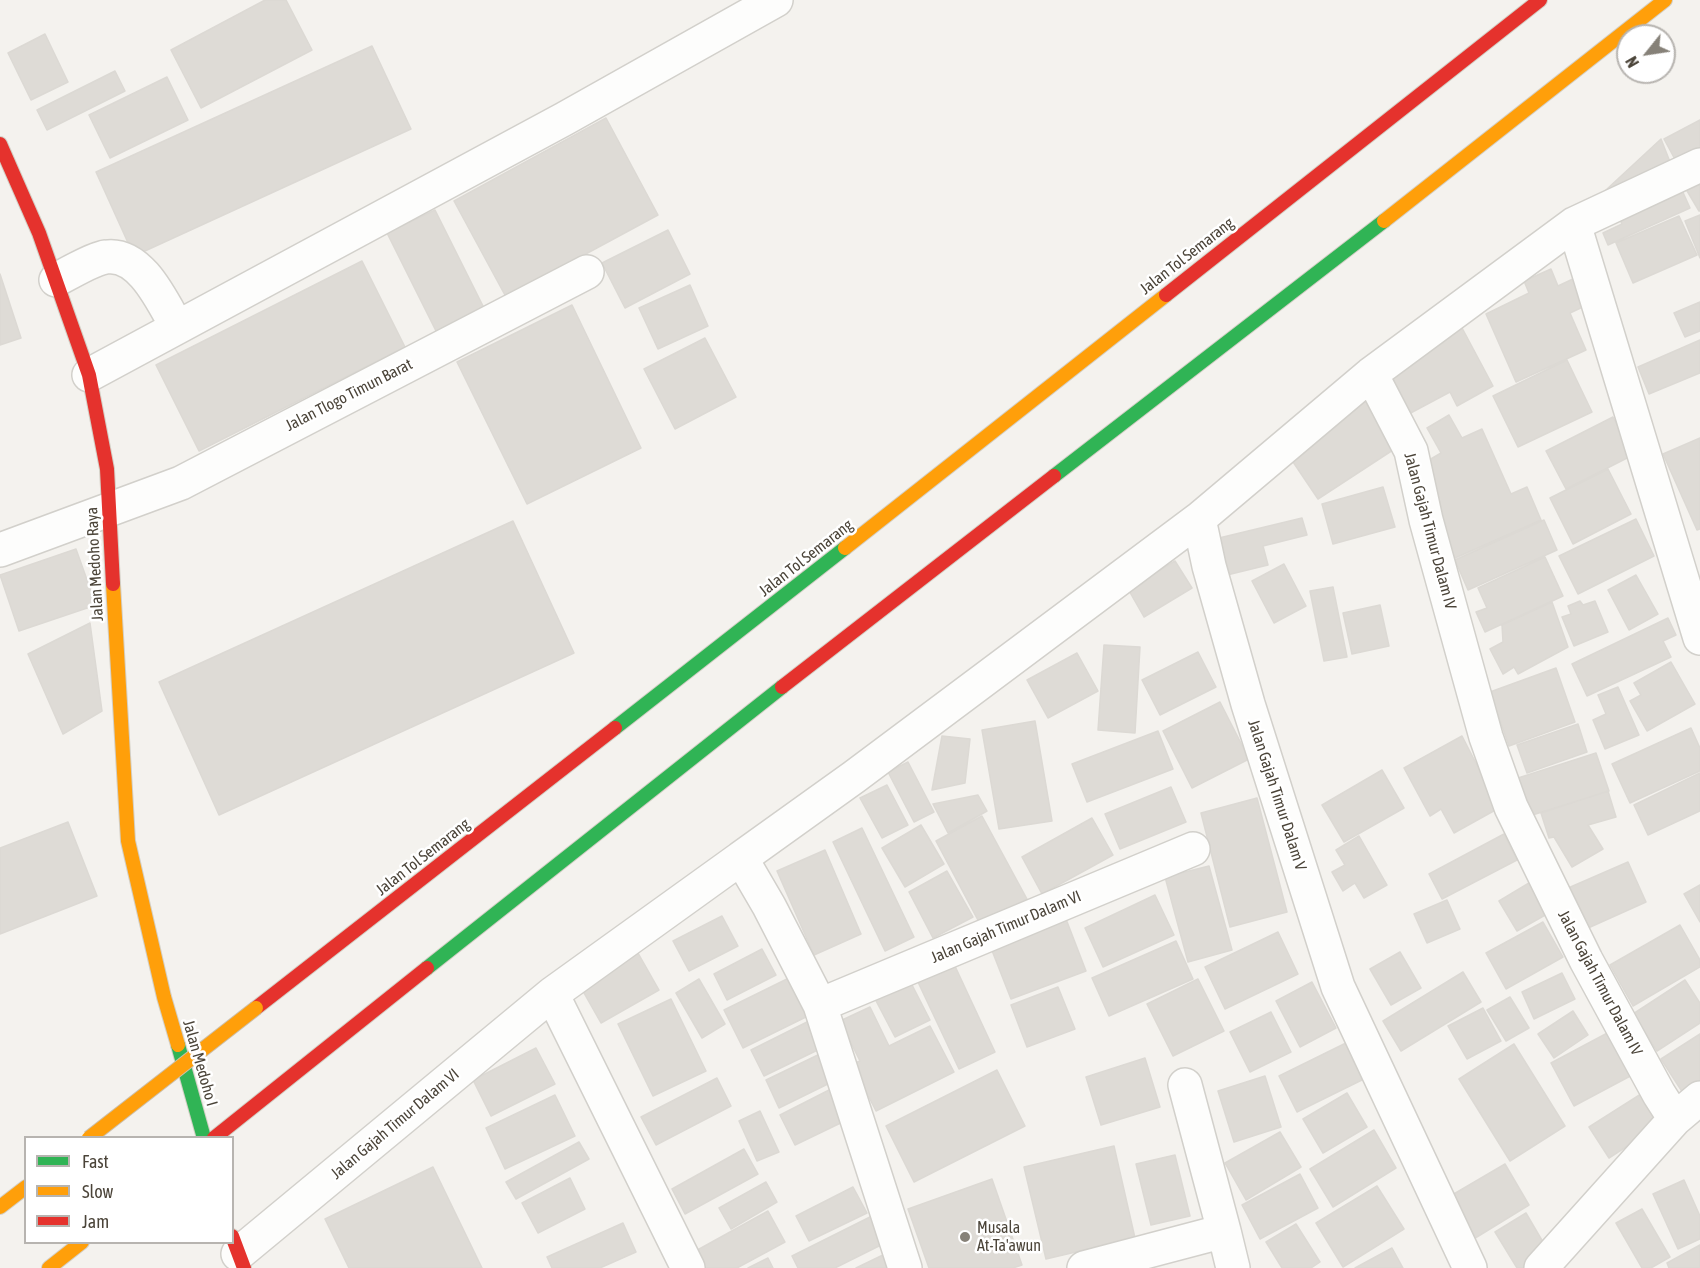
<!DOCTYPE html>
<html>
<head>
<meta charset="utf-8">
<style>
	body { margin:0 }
	#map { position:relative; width:1700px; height:1268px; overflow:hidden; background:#f4f2ee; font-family:"Asap Condensed",sans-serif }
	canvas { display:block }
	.legend { position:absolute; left:24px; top:1136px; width:210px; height:108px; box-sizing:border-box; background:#fff; border:2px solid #b7b4b0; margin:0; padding:8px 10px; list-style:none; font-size:18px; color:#4b4439 }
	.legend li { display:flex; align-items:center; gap:12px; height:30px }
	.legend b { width:30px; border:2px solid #b7b4b0 }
	.north { position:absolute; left:1616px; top:24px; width:60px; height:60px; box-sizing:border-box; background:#fff; border:2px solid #b7b4b0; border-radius:50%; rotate:240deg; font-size:16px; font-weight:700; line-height:24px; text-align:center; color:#4b4439 }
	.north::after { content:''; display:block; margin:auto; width:21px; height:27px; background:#868178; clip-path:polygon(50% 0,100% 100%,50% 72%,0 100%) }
</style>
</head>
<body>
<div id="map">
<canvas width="1700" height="1268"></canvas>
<ul class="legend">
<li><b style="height:8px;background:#30b455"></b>Fast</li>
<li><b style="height:8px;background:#ff9f0a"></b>Slow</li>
<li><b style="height:8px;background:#e5322d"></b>Jam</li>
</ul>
<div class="north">N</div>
</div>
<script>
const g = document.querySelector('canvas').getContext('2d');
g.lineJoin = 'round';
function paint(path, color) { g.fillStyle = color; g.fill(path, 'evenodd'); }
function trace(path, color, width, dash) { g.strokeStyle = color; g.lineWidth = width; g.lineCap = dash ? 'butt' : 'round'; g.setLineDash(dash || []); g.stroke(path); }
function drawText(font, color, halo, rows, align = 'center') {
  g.font = font + ' "Asap Condensed",sans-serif'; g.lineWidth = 5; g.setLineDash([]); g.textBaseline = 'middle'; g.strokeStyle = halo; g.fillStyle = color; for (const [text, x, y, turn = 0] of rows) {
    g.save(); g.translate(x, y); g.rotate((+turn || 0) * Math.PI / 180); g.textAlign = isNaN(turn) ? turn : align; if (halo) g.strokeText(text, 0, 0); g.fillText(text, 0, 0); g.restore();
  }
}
const building = new Path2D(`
	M265,0H286L312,50L201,108L171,50Z
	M45,34L68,82L31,100L8,53Z
	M372,46L411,129L134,256L96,172Z
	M115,71L125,91L47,130L37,110Z
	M167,77L188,120L110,158L89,115Z
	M606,118L658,215L506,297L454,201Z
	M1700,120V153L1678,165L1664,139Z
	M1661,139L1672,167L1593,202Z
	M1700,166V211H1699L1680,179Z
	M1677,179L1690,208L1608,245L1603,233L1622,224L1614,207Z
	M435,210L489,318L441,341L387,233Z
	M1700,215V258L1685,221Z
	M1679,216L1697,255L1633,283L1616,243Z
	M668,230L690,274L625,308L602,263Z
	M362,261L405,347L199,451L156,365Z
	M1551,269L1558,286L1575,278L1587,305L1570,313L1586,350L1516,382L1486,314L1529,293L1524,281Z
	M0,274L21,338L0,345Z
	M690,285L708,326L658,349L639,308Z
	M1700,302V331L1685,337L1674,313Z
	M572,305L641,448L527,504L457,362Z
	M1461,326L1493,386L1457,406L1450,392L1405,416L1380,369Z
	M705,338L736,397L675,429L644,369Z
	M1700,340V373L1649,394L1638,367Z
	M1567,360L1592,412L1518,447L1493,396Z
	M1366,400L1396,448L1318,499L1287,453Z
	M1449,415L1462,438L1482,429L1511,494L1527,487L1541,520L1455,558L1440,529L1424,463L1441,453L1427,428Z
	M1613,417L1633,455L1566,489L1546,451Z
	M1700,438V529L1697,530L1663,454Z
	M1608,469L1631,514L1573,544L1550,498Z
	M1383,487L1395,527L1333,544L1322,504Z
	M1302,518L1307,535L1263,546L1268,565L1227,575L1219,538Z
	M1636,519L1654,556L1578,594L1559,556Z
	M1544,520L1557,550L1468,590L1455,560Z
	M513,521L574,653L219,815L159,682Z
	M76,549L96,605L19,631L0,575Z
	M1545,557L1563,596L1485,632L1476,612L1487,608L1478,588Z
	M1175,561L1192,588L1144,617L1128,589Z
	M1284,564L1306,606L1274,623L1252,581Z
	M1636,575L1658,614L1629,630L1608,590Z
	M1333,587L1347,657L1324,661L1310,591Z
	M1580,601L1583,605L1595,601L1608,632L1574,646L1562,617L1571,614L1568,606Z
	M1552,602L1568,647L1518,674L1514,667L1503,674L1490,649L1503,642L1502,625Z
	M1380,605L1389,646L1352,654L1343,613Z
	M1668,618L1676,635L1663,641L1671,657L1587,696L1572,664Z
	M90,623L102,711L63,734L28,654Z
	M1104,645L1140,647L1135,733L1098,730Z
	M1198,652L1216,687L1160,715L1142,680Z
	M1077,653L1098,691L1048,718L1027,680Z
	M1671,662L1695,704L1647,731L1630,701L1641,695L1634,683Z
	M1556,668L1575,722L1509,746L1490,692Z
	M1618,687L1639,735L1605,749L1593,720L1606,714L1598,695Z
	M1220,702L1249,759L1192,788L1163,731Z
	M1035,721L1052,821L999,829L982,730Z
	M1578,724L1587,752L1527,773L1517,745Z
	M1691,728L1700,748V771L1630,803L1612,764Z
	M1158,731L1173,769L1087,802L1072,764Z
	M942,736L970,739L965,783L932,790Z
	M1462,736L1499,808L1454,833L1441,809L1430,816L1404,768Z
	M1596,753L1609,791L1526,817L1515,779Z
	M908,762L934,812L914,822L888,772Z
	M1382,770L1404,808L1344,842L1322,805Z
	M1700,773V811L1648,835L1634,805Z
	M887,785L908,825L882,838L860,798Z
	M1171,787L1186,822L1120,849L1105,814Z
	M1608,791L1616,817L1588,825L1603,849L1572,867L1554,837L1549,838L1541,813Z
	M978,795L987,811L948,833L933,804Z
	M1257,798L1287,912L1230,927L1201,813Z
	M982,816L1027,899L980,924L936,841Z
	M1092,818L1113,855L1042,894L1022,857Z
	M68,822L97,896L0,934V848Z
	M921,825L944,864L905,887L882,848Z
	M862,828L914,937L885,951L833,842Z
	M1504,834L1517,860L1442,899L1429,874Z
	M1359,836L1387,885L1364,898L1355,883L1343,891L1332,872L1345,865L1336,850Z
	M825,850L861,934L814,955L777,871Z
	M1628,862L1646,902L1577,933L1559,892Z
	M1209,866L1232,950L1188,962L1165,877Z
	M947,871L973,917L933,938L909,892Z
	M1529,883L1547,914L1517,931L1499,901Z
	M1700,885V922L1684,894Z
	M1155,895L1174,935L1103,967L1085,928Z
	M1447,900L1460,929L1427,943L1414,914Z
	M722,916L738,946L689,971L673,941Z
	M1066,919L1086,971L1011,999L991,948Z
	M1543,922L1563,957L1506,989L1486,953Z
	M1680,925L1700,960V967L1633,1006L1610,965Z
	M1278,932L1298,974L1225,1009L1205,967Z
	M1176,941L1193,979L1109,1016L1092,978Z
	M762,949L776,975L727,1000L714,974Z
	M1400,952L1421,988L1391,1005L1370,969Z
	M638,953L659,990L601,1023L580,986Z
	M954,964L995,1052L959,1069L917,980Z
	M1463,972L1481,1002L1401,1051L1383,1021Z
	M1562,973L1575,999L1534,1019L1522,992Z
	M793,976L812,1014L743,1048L724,1010Z
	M699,979L725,1024L702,1038L676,993Z
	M909,979L930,1020L895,1037L874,997Z
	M1198,979L1224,1031L1173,1056L1147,1004Z
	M1685,980L1700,1003V1023L1657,1051L1633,1014Z
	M1312,982L1336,1028L1300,1047L1276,1001Z
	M1058,987L1075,1029L1027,1047L1011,1005Z
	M1510,997L1529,1028L1506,1041L1487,1010Z
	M671,999L706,1071L653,1096L618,1024Z
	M870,1007L889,1046L930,1026L954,1072L876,1111L852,1064L860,1061L840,1021Z
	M1483,1008L1501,1041L1467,1059L1448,1026Z
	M1573,1011L1588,1035L1554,1058L1538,1034Z
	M1271,1012L1291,1052L1250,1072L1230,1032Z
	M813,1019L826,1046L764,1076L751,1050Z
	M1613,1030L1636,1073L1574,1106L1551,1063Z
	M1700,1034V1082L1683,1093L1661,1059Z
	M1350,1041L1368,1077L1297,1112L1279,1076Z
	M1514,1044L1565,1126L1510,1161L1459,1079Z
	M536,1048L555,1084L491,1116L473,1080Z
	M822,1053L836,1080L779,1108L766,1080Z
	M1145,1058L1160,1107L1101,1125L1086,1077Z
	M997,1070L1025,1126L914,1182L886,1126Z
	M1265,1076L1281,1127L1234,1142L1218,1091Z
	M717,1078L731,1106L656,1145L641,1117Z
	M835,1087L851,1118L795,1145L780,1115Z
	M1347,1093L1367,1127L1323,1153L1303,1119Z
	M1641,1094L1661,1124L1609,1158L1589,1127Z
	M555,1095L575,1136L505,1169L486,1128Z
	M760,1111L779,1152L757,1161L739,1121Z
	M1374,1130L1396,1168L1333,1207L1310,1169Z
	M1280,1132L1301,1167L1246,1200L1225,1163Z
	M579,1142L589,1159L516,1199L506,1182Z
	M1114,1146L1135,1238L1046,1259L1024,1167Z
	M744,1149L758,1174L685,1214L672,1189Z
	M1175,1155L1190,1216L1151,1225L1136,1164Z
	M1505,1164L1529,1205L1472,1240L1447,1198Z
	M433,1167L482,1268H349L325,1219Z
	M1300,1174L1318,1208L1260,1239L1242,1205Z
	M570,1178L585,1209L538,1233L522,1203Z
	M992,1179L1022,1265L1013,1268H929L908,1209Z
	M1684,1180L1700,1216V1239L1678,1249L1653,1194Z
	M766,1182L777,1202L731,1229L719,1208Z
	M1377,1186L1404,1229L1343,1267L1316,1223Z
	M853,1187L867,1213L809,1241L796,1216Z
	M1642,1209L1670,1257L1651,1268H1642L1616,1223Z
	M768,1211L785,1242L737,1268H700L692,1253Z
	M1526,1213L1550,1254L1526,1268H1517L1495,1232Z
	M876,1214L889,1241L835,1268H798L792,1256Z
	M623,1223L636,1252L600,1268H552L547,1257Z
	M1296,1224L1320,1262L1311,1268H1282L1266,1242Z
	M1700,1245V1268H1669L1667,1263Z
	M1392,1248L1403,1268H1355Z
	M885,1254L892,1268H856Z
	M768,1258L773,1268H748Z`);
const street = new Path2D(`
	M1574,224L1700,638
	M56,280C67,274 95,258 106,257C141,252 163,303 177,327
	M1371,374L1411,451L1426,520L1486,737L1511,807L1586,960L1659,1094L1675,1119
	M89,375L564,119L776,0
	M0,550L181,483L587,272
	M741,858L854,777L1199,519
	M552,994L741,858L769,906L820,1005L1193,849
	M820,1005L905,1268
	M1185,1085L1224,1231
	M238,1254L552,994L688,1268
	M1084,1268L1224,1231L1233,1268
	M1470,1268L1338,987L1248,704L1209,566L1199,519L1371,374L1574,224L1700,165
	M1541,1268L1675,1119L1700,1098`);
const fast = new Path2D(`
	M1054,476L1384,221
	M615,728L845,548
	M427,968L782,687
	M178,1045L204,1138`);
const slow = new Path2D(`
	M1384,221L1665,0
	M845,548L1166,295
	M113,584L128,841L164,997L178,1045
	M0,1207L26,1187
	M49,1268L82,1242`);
const jam = new Path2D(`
	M0,144L39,233L89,375L107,469L113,584
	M1166,295L1540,0
	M782,687L1054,476
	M256,1008L615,728
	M214,1138L427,968
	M232,1236L244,1268`);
const slowBridge = new Path2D(`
	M89,1138L256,1008`);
const markers = [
	[965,1237,6,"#868178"]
];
const streetNames = [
	["Jalan Tol Semarang",1187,256,-38],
	["Jalan Tlogo Timun Barat",349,395,-27],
	["Jalan Gajah Timur Dalam IV",1430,531,75],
	["Jalan Tol Semarang",806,558,-38],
	["Jalan Medoho Raya",95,564,-93],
	["Jalan Gajah Timur Dalam V",1277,795,72],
	["Jalan Tol Semarang",423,857,-38],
	["Jalan Gajah Timur Dalam VI",1006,927,-23],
	["Jalan Gajah Timur Dalam IV",1600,983,62],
	["Jalan Medoho I",200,1063,74],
	["Jalan Gajah Timur Dalam VI",395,1124,-40]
];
const poiNames = [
	["Musala",977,1228],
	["At-Ta'awun",977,1246]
];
paint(building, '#dedbd6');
trace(building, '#dcd9d4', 1.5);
trace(street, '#d2d0cb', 36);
trace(fast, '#d3cfc5', 16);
trace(slow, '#d3cfc5', 16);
trace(jam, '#d3cfc5', 16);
trace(street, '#fdfdfc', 33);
trace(fast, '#30b455', 14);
trace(slow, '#ff9f0a', 14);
trace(jam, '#e5322d', 14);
trace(slowBridge, '#ccbfa9', 16, []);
trace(slowBridge, '#ff9f0a', 14);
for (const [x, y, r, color] of markers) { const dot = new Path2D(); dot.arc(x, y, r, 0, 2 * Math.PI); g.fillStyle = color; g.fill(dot); trace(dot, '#fff', 2); }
drawText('16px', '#4b4439', '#fff', streetNames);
drawText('16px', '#4b4439', '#fff', poiNames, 'left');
</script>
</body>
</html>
